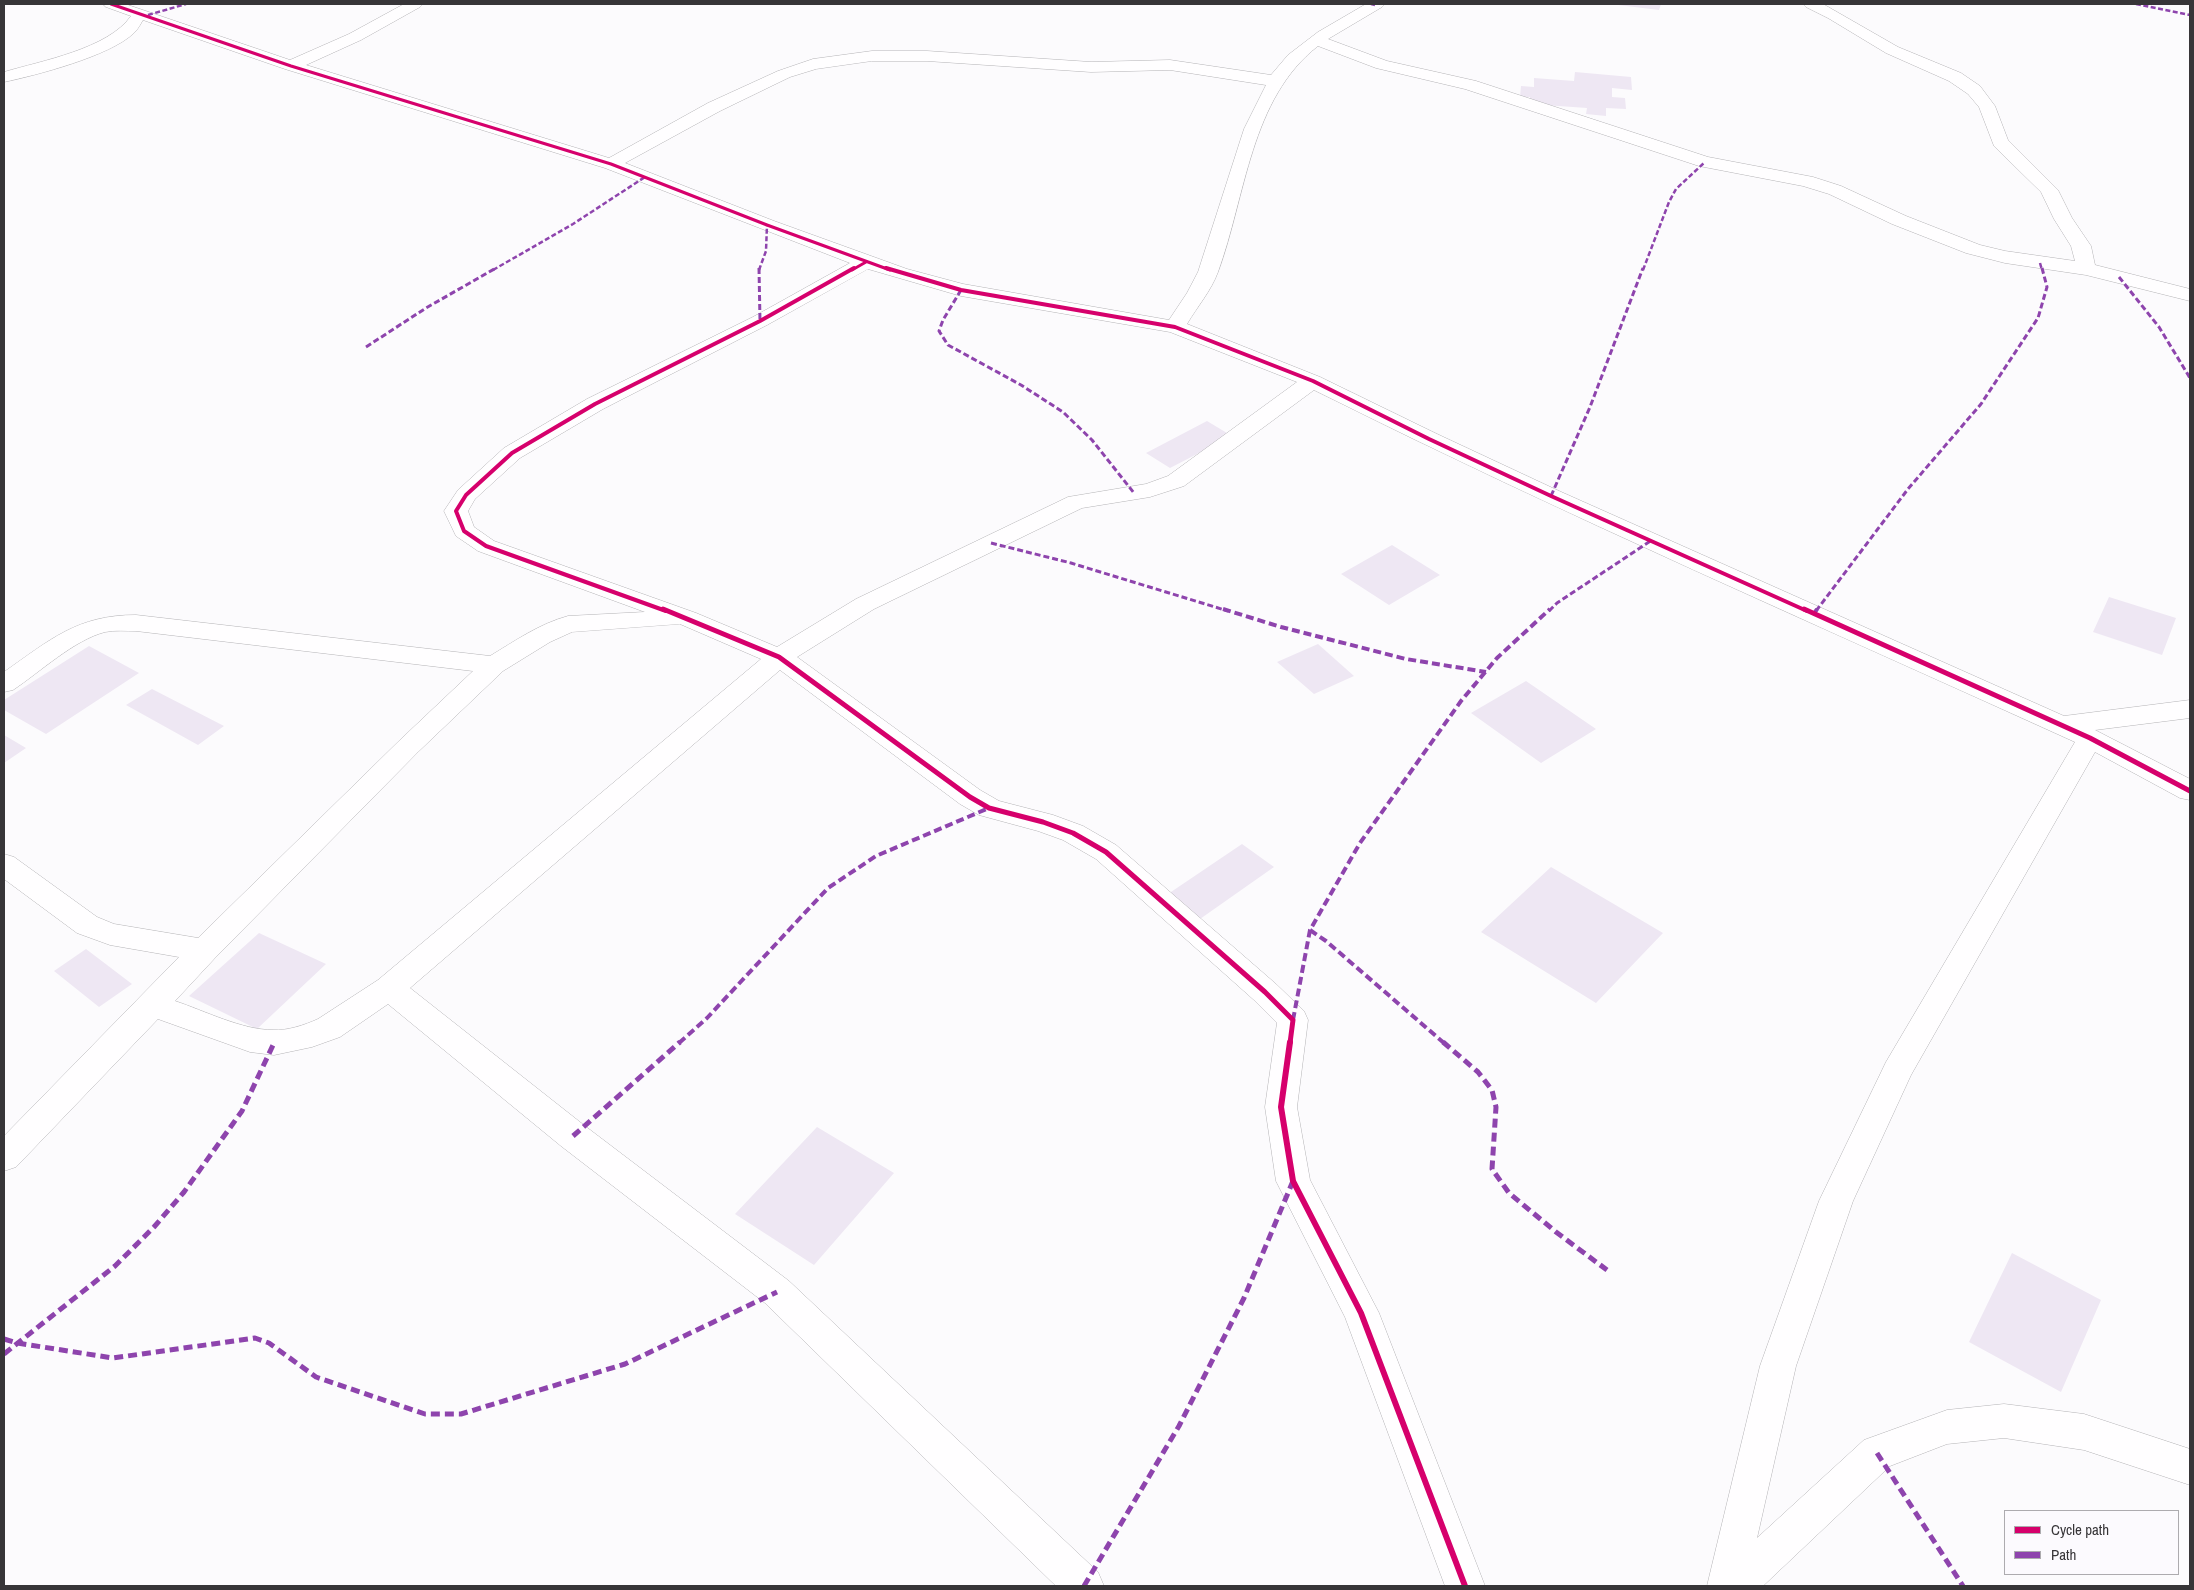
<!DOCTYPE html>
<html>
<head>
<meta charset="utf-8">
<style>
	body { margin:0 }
	#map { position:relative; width:2194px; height:1590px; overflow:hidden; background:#fcfbfd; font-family:"Archivo Narrow",sans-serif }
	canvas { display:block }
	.frame { position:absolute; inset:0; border:5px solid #373538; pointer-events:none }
	.legend { position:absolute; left:2004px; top:1510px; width:175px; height:65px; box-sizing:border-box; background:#fcfafe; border:1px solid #adabaf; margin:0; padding:6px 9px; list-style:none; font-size:15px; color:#373538 }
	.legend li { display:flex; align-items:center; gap:10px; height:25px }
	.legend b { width:25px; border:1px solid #adabaf }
</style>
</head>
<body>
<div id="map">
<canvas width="2194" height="1590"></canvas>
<div class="frame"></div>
<ul class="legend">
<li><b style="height:6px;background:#d6006c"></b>Cycle path</li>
<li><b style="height:6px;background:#8e44ad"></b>Path</li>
</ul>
</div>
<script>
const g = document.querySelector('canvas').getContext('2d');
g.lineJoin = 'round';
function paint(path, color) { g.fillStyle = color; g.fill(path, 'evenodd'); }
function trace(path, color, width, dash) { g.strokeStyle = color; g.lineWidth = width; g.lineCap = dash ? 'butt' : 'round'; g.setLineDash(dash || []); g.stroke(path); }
const building = new Path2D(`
	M1610,4H1661L1659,10Z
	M1575,72L1631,77L1632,90L1612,88V97L1625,98L1626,109L1606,108V116L1586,114L1587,108L1530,104V97H1520L1521,86L1534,87V78L1574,81Z
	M1207,421L1232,436L1170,468L1146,453Z
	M1392,545L1440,575L1389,605L1341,574Z
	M2109,597L2176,618L2162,655L2093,632Z
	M1318,644L1354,676L1314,694L1277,662Z
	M89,646L139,673L46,734L4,710V700Z
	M1526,681L1596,729L1541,763L1471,713Z
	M152,689L224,726L198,745L126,705Z
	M4,735L26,748L4,763Z
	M1242,844L1274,867L1200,919L1168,894Z
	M1551,867L1663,933L1596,1003L1481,932Z
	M259,933L326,964L257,1029L189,996Z
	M86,949L132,984L99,1007L54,971Z
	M817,1127L894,1173L814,1265L735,1214Z
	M2012,1253L2101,1300L2061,1392L1969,1342Z`);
const minor = new Path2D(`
	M103,4H125L290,60L349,34L404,4H423L420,7L361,40L306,65L609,158L708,103L778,71L813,59L872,51H927L1091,62L1170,60L1271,75L1288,55L1318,32L1366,4H1385L1382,7L1328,39L1387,61L1476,81L1708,157L1813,177L1841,186L1906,216L1980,245L2005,251L2075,261L2071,246L2054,219L2041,192L1994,146L1979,107L1968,94L1949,81L1886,53L1828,18L1806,7L1803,4H1823L1898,47L1961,73L1980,86L1995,106L2008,140L2058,190L2072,218L2091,246L2095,265L2190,289V301L2086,275L2005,263L1966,253L1892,224L1829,194L1803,186L1699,166L1465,89L1376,68L1318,46C1250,99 1246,196 1218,272C1211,291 1197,307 1187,324L1320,377L1437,434L1559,491L2064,716L2190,700V718L2095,730L2190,779V800L2180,798L2095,752L1911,1075L1853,1201L1796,1366L1757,1538L1864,1440L1947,1410L2004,1404L2084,1414L2190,1449V1485L2084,1450L2004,1438L1947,1444L1890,1466L1763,1586H1707L1760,1366L1819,1201L1886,1062L2075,742C1820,626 1564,515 1314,390L1184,486L1150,497L1082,508L874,609L797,657L980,790L999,801L1053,815L1083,826L1116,845L1276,984L1304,1011L1308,1020L1297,1107L1310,1180L1379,1313L1485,1586H1445L1345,1317L1276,1181L1265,1107L1277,1023L1254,1000L1096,859L1063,840L1038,831L979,815L960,804L780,670L410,988L585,1126L789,1281L1098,1572L1104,1586H1056L765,1303L561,1146L388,1004L340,1037L312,1047L274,1055L250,1052L158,1019L16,1167L4,1171V1136L179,957L110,945L77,933L4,879V854L14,857L97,917L114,924L198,938L400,740L473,671L136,631C126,631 115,630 105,632C74,640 40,672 13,690L4,692V672C50,640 77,615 136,615L490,656C515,641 539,624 568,616L645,612L478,551L456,536L444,511L458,490L504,448L587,399L753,317L850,263L605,168L285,69L143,20C140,25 138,29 134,33C110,56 37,75 4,82V72C41,61 108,49 131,16L106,7ZM872,61H927L1091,72L1170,70L1266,85L1244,129L1198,272L1187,293L1169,320L963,284L907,269L774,221L625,163L720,111L790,77L816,69ZM868,269L961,296L1170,332L1297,382L1168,476L1146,484L1068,497L856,599L777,647L696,613L494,541L474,527L468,511L475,499L520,458L603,409L767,325ZM680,624L761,659L378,980L318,1019C305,1025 287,1031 273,1030C242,1030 205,1011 175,1001L215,958L418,752L503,671L550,642L572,632Z`);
const quietFar3 = new Path2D(`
	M1371,4L1375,5
	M2136,4L2190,15
	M148,15L186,4
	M2040,263L2042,270
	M493,270L573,224L645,177
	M759,270L766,251L767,225
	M1643,270L1669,202L1676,189L1705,162`);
const quietFar2 = new Path2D(`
	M759,268L760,321
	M2119,277L2159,327L2190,378
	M961,290L943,320L939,331L948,345L1021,385L1063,412L1092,440L1134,493
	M366,347L426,308L496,268
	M1551,496L1590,407L1643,268
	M991,543L1071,563L1228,611
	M1549,611L1557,603L1652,540
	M1816,611L1908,489L1981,404L2038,318L2047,287L2042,268`);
const quietFar1 = new Path2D(`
	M1223,609L1281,627L1406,659L1486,672
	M1813,615L1817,609
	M1310,930L1326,941L1444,1043
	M1293,1020L1310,930L1360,843L1461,701L1497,658L1550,609
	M679,1043L707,1018L828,888L876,856L989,808`);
const quiet = new Path2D(`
	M1443,1042L1478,1072L1492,1090L1496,1107L1492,1169L1509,1193L1556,1232L1607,1270
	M573,1136L680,1042
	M4,1339L17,1343L113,1358L255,1338L269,1343L316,1377L425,1414H461L625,1364L777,1292
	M4,1354L115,1266L154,1227L184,1192L242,1111L274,1043
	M1877,1453L1963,1586
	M1084,1586L1179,1426L1244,1298L1293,1181`);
const cyclewayFar3 = new Path2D(`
	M111,4L291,66L611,164L767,225L890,270
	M852,270L866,262`);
const cyclewayFar2 = new Path2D(`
	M886,268L961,290L1175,327L1313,381L1429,439L1551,496L1807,611
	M666,611L486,546L464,531L456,511L466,495L512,453L595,404L760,321L854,268`);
const cyclewayFar1 = new Path2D(`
	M663,609L779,657L970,797L989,808L1043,822L1073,833L1106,852L1265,992L1293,1020L1290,1043
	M1804,609L2090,738L2190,791`);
const cycleway = new Path2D(`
	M1290,1042L1281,1107L1293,1181L1361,1313L1465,1586`);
paint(building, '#eee7f3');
trace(minor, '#b4b3b6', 1);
paint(minor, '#fffeff');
trace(quietFar3, '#8e44ad', 2.5, [5, 2.5]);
trace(quietFar2, '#8e44ad', 3, [6, 3]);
trace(quietFar1, '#8e44ad', 4, [8, 4]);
trace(quiet, '#8e44ad', 5, [9, 5]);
trace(cyclewayFar3, '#d6006c', 3);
trace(cyclewayFar2, '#d6006c', 4);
trace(cyclewayFar1, '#d6006c', 5);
trace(cycleway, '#d6006c', 6);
</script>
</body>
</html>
